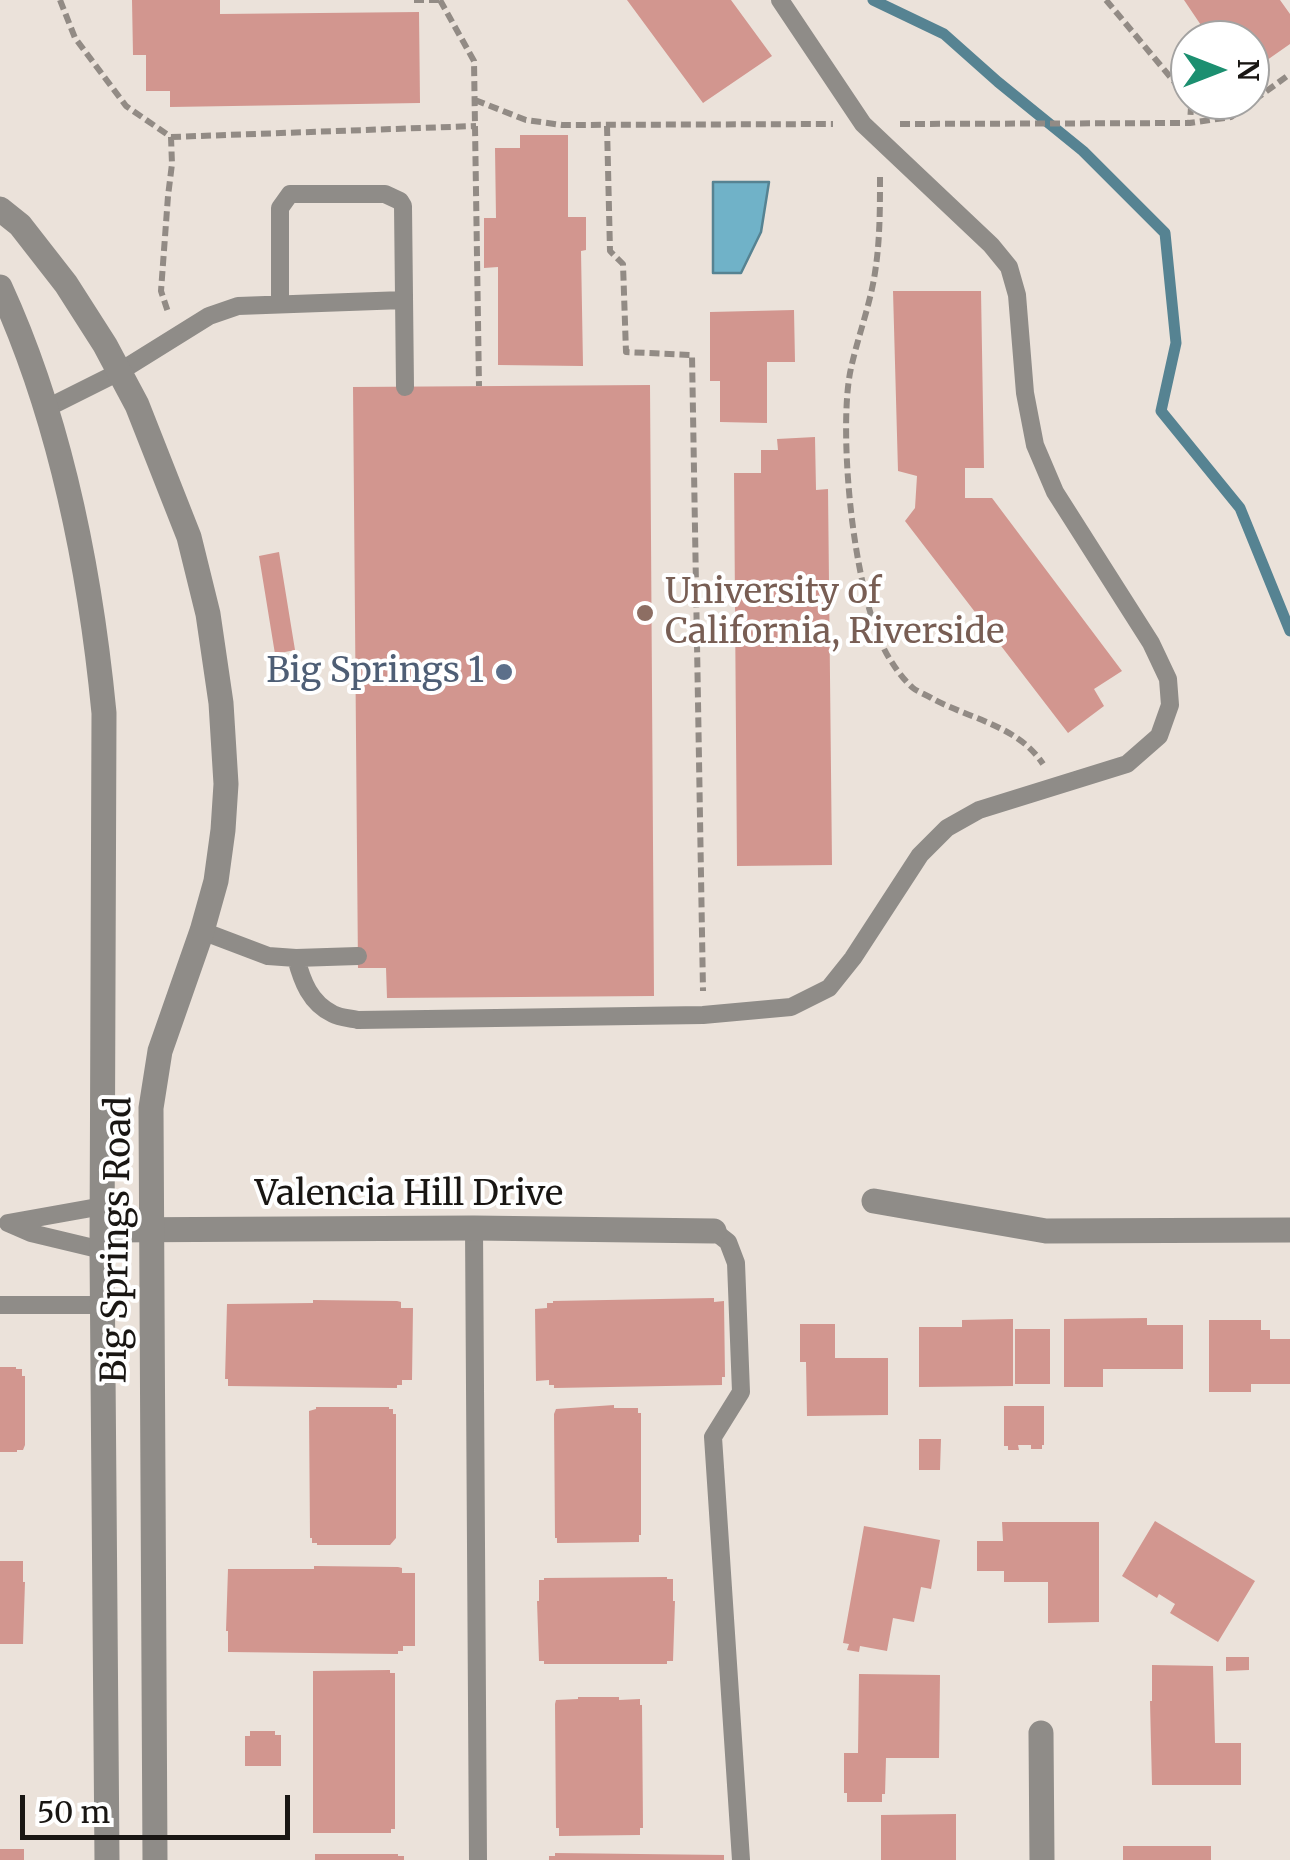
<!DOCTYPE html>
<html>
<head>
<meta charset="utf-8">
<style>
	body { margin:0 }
	#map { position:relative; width:1290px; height:1860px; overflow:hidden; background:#ebe2da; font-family:Merriweather,serif }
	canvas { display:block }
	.north { position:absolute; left:1170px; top:20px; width:100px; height:100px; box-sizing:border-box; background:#fff; border:2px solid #a3a2a1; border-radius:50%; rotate:90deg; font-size:28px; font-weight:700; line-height:40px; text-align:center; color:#191613 }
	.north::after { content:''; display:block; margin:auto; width:35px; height:45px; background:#1c8f70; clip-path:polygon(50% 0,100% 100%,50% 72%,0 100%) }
	.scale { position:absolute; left:20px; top:1795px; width:270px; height:45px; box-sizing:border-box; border:5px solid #191613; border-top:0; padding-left:12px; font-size:30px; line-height:35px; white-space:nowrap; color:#191613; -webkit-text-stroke:8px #fff; paint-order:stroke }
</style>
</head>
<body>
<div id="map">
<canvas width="1290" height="1860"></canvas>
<div class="north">N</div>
<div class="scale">50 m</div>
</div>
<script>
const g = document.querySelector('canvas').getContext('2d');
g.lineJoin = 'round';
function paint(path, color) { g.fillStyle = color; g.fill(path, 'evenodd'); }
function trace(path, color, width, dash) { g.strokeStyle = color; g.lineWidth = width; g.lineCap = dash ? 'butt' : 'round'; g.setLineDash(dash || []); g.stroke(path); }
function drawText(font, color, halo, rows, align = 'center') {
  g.font = font + ' Merriweather,serif'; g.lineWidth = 8; g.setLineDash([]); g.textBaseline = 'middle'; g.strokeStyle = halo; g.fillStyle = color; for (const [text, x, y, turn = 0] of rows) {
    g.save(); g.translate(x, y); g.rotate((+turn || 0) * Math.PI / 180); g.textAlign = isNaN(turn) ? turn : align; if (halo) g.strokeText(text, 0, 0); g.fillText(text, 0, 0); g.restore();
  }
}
const water = new Path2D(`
	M713,182H769L761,232L741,273H713Z`);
const stream = new Path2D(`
	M873,0L944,34L998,82L1083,151L1165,233L1176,343L1161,411L1240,508L1290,631`);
const building = new Path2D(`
	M132,0H220V14L419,12L420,103L170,107V91H146V55H133Z
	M627,0H731L772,56L703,103Z
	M1184,0H1280L1290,14V44L1250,72V40H1211Z
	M520,135H568V217H586V250L581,251L583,366L498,365V267L484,268V218H496L495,148H520Z
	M893,291H981L984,468H965V498H992L1122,671L1094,689L1104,706L1068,733L905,521L915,508L917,476L898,471Z
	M794,310L795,362H767V423L720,422V381H710V312Z
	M650,385L654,996L387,998L386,968H358L353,387Z
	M815,437L816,490L828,489L832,865L737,866L734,473H761V450H778L777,439Z
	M279,552L295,650L275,654L259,556Z
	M714,1298V1302L724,1301L725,1377H722V1385L554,1388V1385H549V1380L536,1381L535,1309L547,1308V1303H553V1301Z
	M313,1300L397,1301L401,1302V1308H413L412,1380H402V1385H397V1388L228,1386V1379H225L227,1304L313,1303Z
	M1147,1318V1325H1183V1369H1103V1387H1064V1319Z
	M1013,1319V1386L919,1387V1327H962V1320Z
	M1209,1320H1261V1330H1270V1339H1290V1384H1251V1392H1209Z
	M800,1324H835V1358H888V1415L807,1416L806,1362H800Z
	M1015,1329H1050V1384H1015Z
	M0,1367H16V1369H22V1376H25V1445L23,1450H17V1452H0Z
	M614,1405V1408H638V1413H641V1535H639V1542L557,1543V1538H555L554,1414L556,1409Z
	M1004,1406H1044V1445H1042V1449H1031V1445H1018L1019,1450H1008V1446H1004Z
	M316,1407H389V1409H393V1414H396V1538L390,1545H317V1543H312V1538H310L309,1411L316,1409Z
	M919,1439H941L940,1470H919Z
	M1155,1521L1255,1581L1218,1642L1170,1613L1175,1604L1159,1594L1157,1598L1122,1576Z
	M1002,1522H1099V1622L1048,1623V1582H1004V1571H977V1541H1003Z
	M864,1526L940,1540L931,1589L921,1587L914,1622L893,1618L887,1651L860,1646L859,1652L847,1650L849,1644L843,1643Z
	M0,1561H23V1582H25L23,1644H0Z
	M314,1566L398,1567L402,1568V1573H415V1646H403V1651H398V1654L228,1652V1631H226L228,1569H314Z
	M667,1577V1579H673V1601H675L673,1661H667V1664H544V1661H539L537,1601H539V1580H544V1578Z
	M1226,1657H1249V1670L1226,1671Z
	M1152,1665L1213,1666L1215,1743H1241V1785H1152L1150,1701H1152Z
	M390,1670V1673H395V1829H391V1833H313V1671Z
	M859,1674L940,1675L939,1758H886L885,1794H882V1802H847V1793H844V1753H858Z
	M578,1697H619V1700L640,1699V1705H642L643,1828H640V1835L559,1836V1828H556L555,1704L556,1700L578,1699Z
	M250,1731H275V1735H281V1766H245V1736H250Z
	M956,1814V1860H881V1815Z
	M1123,1846H1211V1860H1123Z
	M0,1849H24V1860H0Z
	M555,1853L724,1855V1860H549V1856H555Z
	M315,1854H398V1856H404V1860H315Z`);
const path = new Path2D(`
	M60,0L75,38L126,106L171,137L172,164L168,196L161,291L168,312
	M414,0H440
	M440,0L474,61L479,386
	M1106,0L1187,97L1191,107L1190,123
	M475,100L526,120L562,125L833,124
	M900,124L1190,123L1231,117L1290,74
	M607,126L610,251L623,264L626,352L692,355L703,991
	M171,137L476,126
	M880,177C880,213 880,248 873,284C867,314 856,343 850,373C838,438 854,610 893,664C898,672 906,682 913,688C918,692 927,695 933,699C971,719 1018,726 1043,764`);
const service = new Path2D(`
	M280,304V208L290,194H385L400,201L403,206L405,387
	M45,409L119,372L209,316L238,306L404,300
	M202,931L268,956L296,958L358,956
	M296,958C302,981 310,1003 333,1014C340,1018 351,1018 358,1020L703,1015L791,1007L829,988L853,958L920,855L947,828L979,810L1127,764L1159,736L1170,705L1168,679L1151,643L1055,492L1035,445L1025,393L1017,295L1009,267L991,245L863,124L780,0
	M474,1228L478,1860
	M714,1231L728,1242L736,1263L741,1392L713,1437L741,1860
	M102,1250L31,1233L8,1223L103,1206
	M0,1305H103`);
const minor = new Path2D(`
	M874,1201L1046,1231L1290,1230
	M103,1230L474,1228L714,1231
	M1041,1733L1042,1860`);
const tertiary = new Path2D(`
	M0,209L20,225L66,284L105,345L137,405L189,537L208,614L221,703L226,784L223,830L216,881L202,931L160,1051L151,1108L155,1860
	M0,287C61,420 90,568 104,713L102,1250L107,1860`);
const markers = [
	[645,613,10,"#8d6e63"],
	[504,672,10,"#5c6f8a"]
];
const educationNames = [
	["University of",665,593],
	["California, Riverside",665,633]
];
const serviceNames = [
	["Big Springs 1",484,672]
];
const streetNames = [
	["Valencia Hill Drive",409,1195],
	["Big Springs Road",118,1240,-89]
];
paint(water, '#70b2c8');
trace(water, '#568392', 2.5);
trace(stream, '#568392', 11);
paint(building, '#d2968f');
trace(path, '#928b85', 6, [10, 5]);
trace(service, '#8f8c88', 18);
trace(minor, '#8f8c88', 25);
trace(tertiary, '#8f8c88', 25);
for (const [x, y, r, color] of markers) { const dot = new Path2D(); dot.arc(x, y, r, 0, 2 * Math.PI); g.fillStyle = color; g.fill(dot); trace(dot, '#fff', 4); }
drawText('35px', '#785e54', '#fff', educationNames, 'left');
drawText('35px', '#4e5e75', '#fff', serviceNames, 'right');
drawText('35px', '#191613', '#fff', streetNames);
</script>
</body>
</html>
